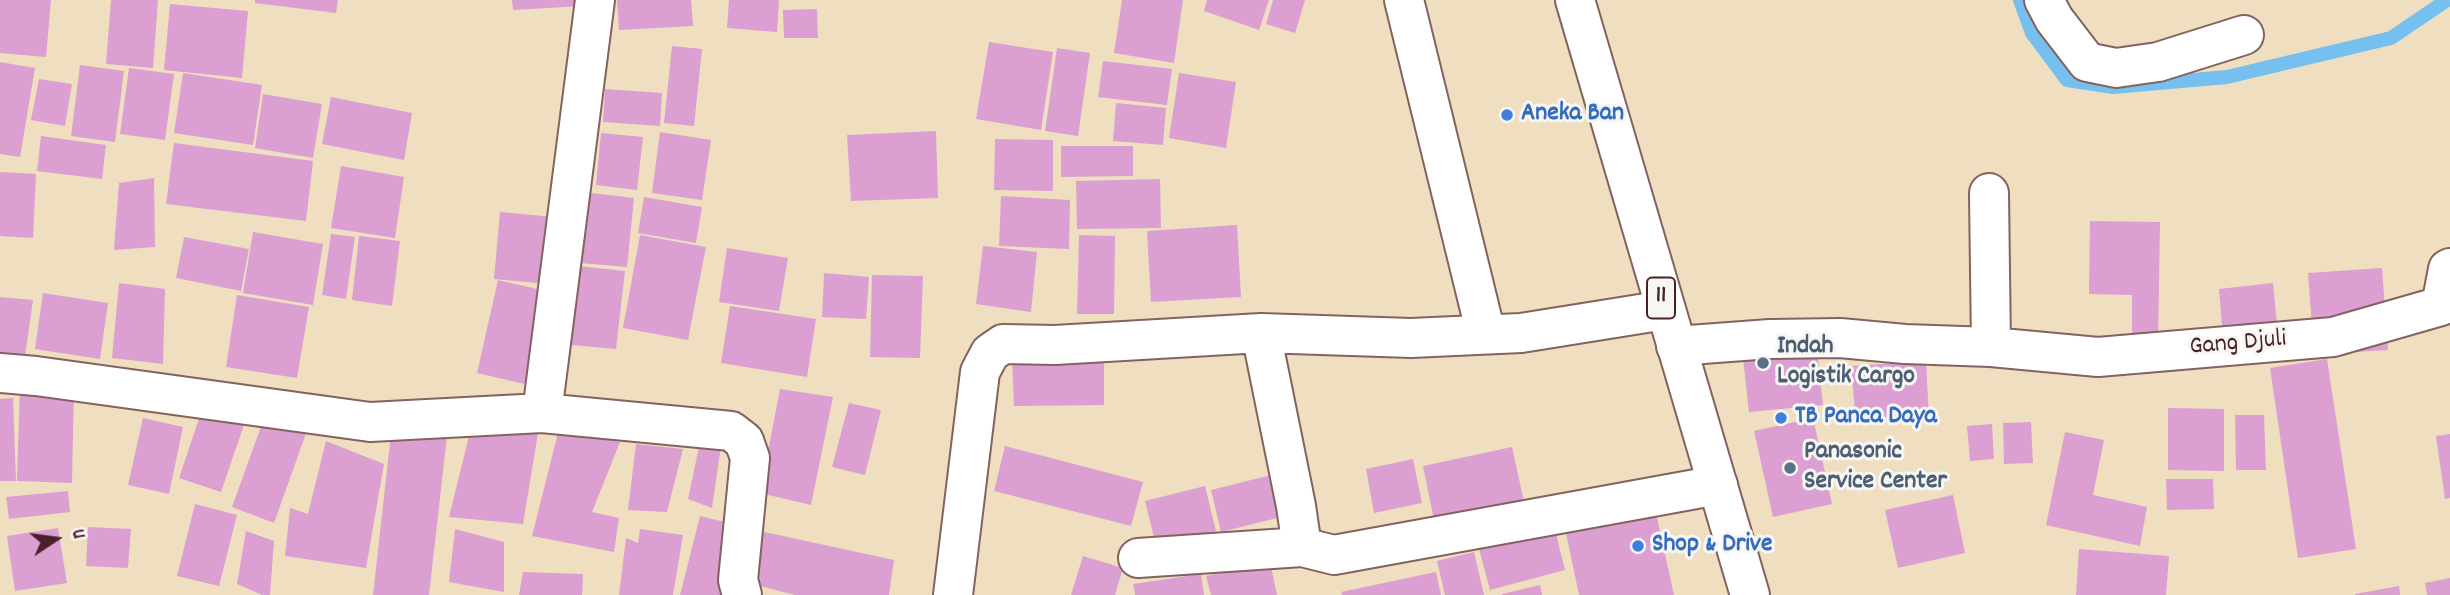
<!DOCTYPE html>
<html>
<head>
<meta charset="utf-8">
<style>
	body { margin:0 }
	#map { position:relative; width:2450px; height:595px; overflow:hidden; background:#efdfc0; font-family:Dekko,sans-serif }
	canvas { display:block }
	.north { position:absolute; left:21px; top:504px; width:70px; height:70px; -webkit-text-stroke:5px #f6f6f2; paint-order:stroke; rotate:77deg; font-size:19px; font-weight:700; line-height:28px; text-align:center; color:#4a1f2b }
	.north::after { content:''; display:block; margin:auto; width:24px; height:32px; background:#4a1f2b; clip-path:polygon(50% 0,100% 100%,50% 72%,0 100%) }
</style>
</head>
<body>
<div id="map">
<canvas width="2450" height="595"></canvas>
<div class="north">U</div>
</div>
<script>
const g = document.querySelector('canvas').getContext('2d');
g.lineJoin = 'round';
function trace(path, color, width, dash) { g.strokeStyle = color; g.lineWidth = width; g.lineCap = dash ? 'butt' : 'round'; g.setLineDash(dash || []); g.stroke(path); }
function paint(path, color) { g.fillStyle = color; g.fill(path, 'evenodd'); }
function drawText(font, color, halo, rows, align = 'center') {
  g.font = font + ' Dekko,sans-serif'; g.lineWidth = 6; g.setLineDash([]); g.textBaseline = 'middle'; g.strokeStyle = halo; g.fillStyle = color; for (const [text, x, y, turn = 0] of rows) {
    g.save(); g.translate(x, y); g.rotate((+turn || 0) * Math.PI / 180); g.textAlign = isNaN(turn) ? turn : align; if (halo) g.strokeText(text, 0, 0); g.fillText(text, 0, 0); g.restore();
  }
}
const stream = new Path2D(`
	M2020,0L2032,33L2067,80L2113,87L2227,77L2391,38L2447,0`);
const building = new Path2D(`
	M0,0H51L46,57L0,53Z
	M111,0H158L153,68L106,64Z
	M255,0H338L336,13L255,3Z
	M512,0H583V6L513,10Z
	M617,0H691L693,26L619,30Z
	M729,0H779L777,32L727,28Z
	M1122,0H1183L1174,63L1114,53Z
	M1207,0H1269L1259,30L1204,11Z
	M1273,0H1305L1295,33L1266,24Z
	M170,4L248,11L242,78L164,70Z
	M817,9L818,38H784L783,10Z
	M989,42L1053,52L1041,130L976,119Z
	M672,46L702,49L694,126L664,123Z
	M1057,48L1090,53L1078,136L1045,131Z
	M1103,61L1172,69L1167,105L1098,97Z
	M0,62L35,68L20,157L0,154Z
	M80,65L124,71L115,142L71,136Z
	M129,68L174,74L165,140L120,134Z
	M183,73L262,85L253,145L174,133Z
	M1179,73L1236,82L1226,148L1169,138Z
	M39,79L72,84L65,126L31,120Z
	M605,89L662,93L660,126L603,122Z
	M263,94L322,104L313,158L255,148Z
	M331,97L412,113L404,160L322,144Z
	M1116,103L1166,108L1163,145L1113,141Z
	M936,131L938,198L851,201L847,135Z
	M660,132L711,140L702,200L652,193Z
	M601,133L643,137L637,190L596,185Z
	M41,136L106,145L102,179L37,171Z
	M995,139L1053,140V191L994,190Z
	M174,143L313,161L306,221L166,204Z
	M1061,146H1133V176L1061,177Z
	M341,166L404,177L395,238L331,228Z
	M0,172L36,174L33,238L0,236Z
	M154,178L155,247L114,250L119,183Z
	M1160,179L1161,228L1077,229L1076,181Z
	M575,191L634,198L627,267L568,262Z
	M1001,196L1070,200L1069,249L999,246Z
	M644,197L702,207L696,243L638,233Z
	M500,212L554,217L548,284L494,279Z
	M2090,221L2160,222L2158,342H2132V295L2089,294Z
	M1237,225L1241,297L1151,302L1147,231Z
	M253,232L323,244L313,305L243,293Z
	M331,234L355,237L346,299L322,295Z
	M640,235L706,247L688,340L623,328Z
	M1079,235L1115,236L1114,314H1077Z
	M359,236L400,241L392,306L352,300Z
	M184,237L249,249L241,291L176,278Z
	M983,246L1037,252L1031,312L976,304Z
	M727,248L788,258L779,311L719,302Z
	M569,265L625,271L616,349L561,344Z
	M2382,268L2388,350L2339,353L2312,327L2308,273Z
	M824,273L869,277L866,319L822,317Z
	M872,275L923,276L920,358L870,357Z
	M498,280L550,292L529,385L477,373Z
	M119,283L165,289L163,364L112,358Z
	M2273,283L2279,344L2224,349L2219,289Z
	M43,293L108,303L100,359L35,349Z
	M237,295L309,307L297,378L226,367Z
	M0,297L33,300L25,357L0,359Z
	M730,306L816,319L807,377L721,363Z
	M1817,351L1823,405L1749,412L1743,358Z
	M1104,358V405L1014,406L1012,359Z
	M2327,359L2356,549L2298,558L2270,368Z
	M1926,361L1929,418L1856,423L1851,366Z
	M20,387L74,389L72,483L17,481Z
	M780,389L833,397L811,505L760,493Z
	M13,398L16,481H0V399Z
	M205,401L247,416L221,492L179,478Z
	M849,403L881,410L865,475L832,467Z
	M2168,408L2224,409V471L2168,470Z
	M267,410L309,425L274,523L232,507Z
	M2235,415H2264L2266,470H2236Z
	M143,418L183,427L169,494L128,485Z
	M1813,418L1832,504L1773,517L1754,431Z
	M2031,422L2033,463L2004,464L2003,423Z
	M1992,424L1994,459L1970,461L1967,426Z
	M559,429L620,442L592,512L619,518L614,552L532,536Z
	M470,432L538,433L523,524L449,517Z
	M2065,432L2104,440L2093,495L2147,507L2140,546L2046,525Z
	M391,434L447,436L429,595H373Z
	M2450,434V498L2445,499L2436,436Z
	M326,441L384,464L366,568L285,556L290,508L308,514Z
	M700,442L721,446L712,508L688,499Z
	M636,444L683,449L667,512L628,510Z
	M1005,446L1143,482L1131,526L994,491Z
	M1512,447L1526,511L1436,530L1423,466Z
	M1413,459L1422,503L1374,513L1366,469Z
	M1275,474L1285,516L1221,532L1211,490Z
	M2166,479H2213L2214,509L2167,510Z
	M1205,486L1216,531L1156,546L1145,501Z
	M68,491L70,512L9,519L6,497Z
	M1953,495L1965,553L1898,568L1885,510Z
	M195,504L237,515L219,586L177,576Z
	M1656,513L1674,595H1579L1566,533Z
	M700,516L729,523L723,595H680Z
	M88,527L131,529L128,568L86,566Z
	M58,528L67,583L15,591L7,536Z
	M455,529L504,542V592L449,582Z
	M640,529L683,535L673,595H619L626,538L638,543Z
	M755,530L894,560L889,595H795L756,585Z
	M1555,530L1565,570L1490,590L1479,549Z
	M246,531L274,541L270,595H262L237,584Z
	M2079,549L2169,556L2166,595H2076Z
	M1474,552L1484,595H1445L1437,561Z
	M1083,556L1123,568L1115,595H1071Z
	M1270,562L1277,595H1211L1206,576Z
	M523,572L583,574L582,595H519Z
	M1436,572L1441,595H1342L1341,592Z
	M1201,574L1204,595H1135L1133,584Z
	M2450,578V595H2427L2425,583Z
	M1540,585L1542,595H1502V594Z
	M2399,586L2400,595H2355V594Z`);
const street = new Path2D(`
	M1404,0L1486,334
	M2044,0L2054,19L2087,62L2116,68L2158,62L2244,35
	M1989,193L1991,347
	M1261,333L1296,506L1302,547L1334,555L1718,485
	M1676,346L1770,339L1840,338L1905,344L1991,347L2098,357L2333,337L2441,306L2448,269L2450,268
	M0,373L36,376L370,422L542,413L731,431L744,441L750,458L738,580L742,595
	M542,413L595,0
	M1138,558L1302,547
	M953,595L980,372L990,353L1003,344L1055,345L1261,333L1411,338L1521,333L1665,310`);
const highway = new Path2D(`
	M1575,0L1750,595`);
const markers = [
	[1507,115,7,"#3f7fe0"],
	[1763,363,7,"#5c6f8a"],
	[1781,418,7,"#3f7fe0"],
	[1790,468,7,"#5c6f8a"],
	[1638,546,7,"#3f7fe0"]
];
const shields = [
	[1661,298,28]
];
const shieldNames = [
	["11",1661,298]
];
const shopNames = [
	["Aneka Ban",1521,115],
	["TB Panca Daya",1795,418],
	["Shop & Drive",1652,546]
];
const streetNames = [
	["Gang Djuli",2238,345,-5]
];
const serviceNames = [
	["Indah",1777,348],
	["Logistik Cargo",1777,378],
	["Panasonic",1804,453],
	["Service Center",1804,483]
];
trace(stream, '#76c0ef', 14);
paint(building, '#db9fd1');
trace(street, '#84625f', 42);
trace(highway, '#84625f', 42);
trace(street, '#fff', 38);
trace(highway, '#fff', 38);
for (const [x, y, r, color] of markers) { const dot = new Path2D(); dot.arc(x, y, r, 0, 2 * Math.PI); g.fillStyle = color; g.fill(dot); trace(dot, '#f6f6f2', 2.5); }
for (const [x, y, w] of shields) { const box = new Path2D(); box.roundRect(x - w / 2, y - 20.5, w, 41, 5); g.fillStyle = '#f6f6f2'; g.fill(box); trace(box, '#4a1f2b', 2); }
drawText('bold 24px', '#4a1f2b', null, shieldNames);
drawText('bold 26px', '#366cbe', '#f6f6f2', shopNames, 'left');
drawText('26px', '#4a1f2b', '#f6f6f2', streetNames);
drawText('bold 26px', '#4e5e75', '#f6f6f2', serviceNames, 'left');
</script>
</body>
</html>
